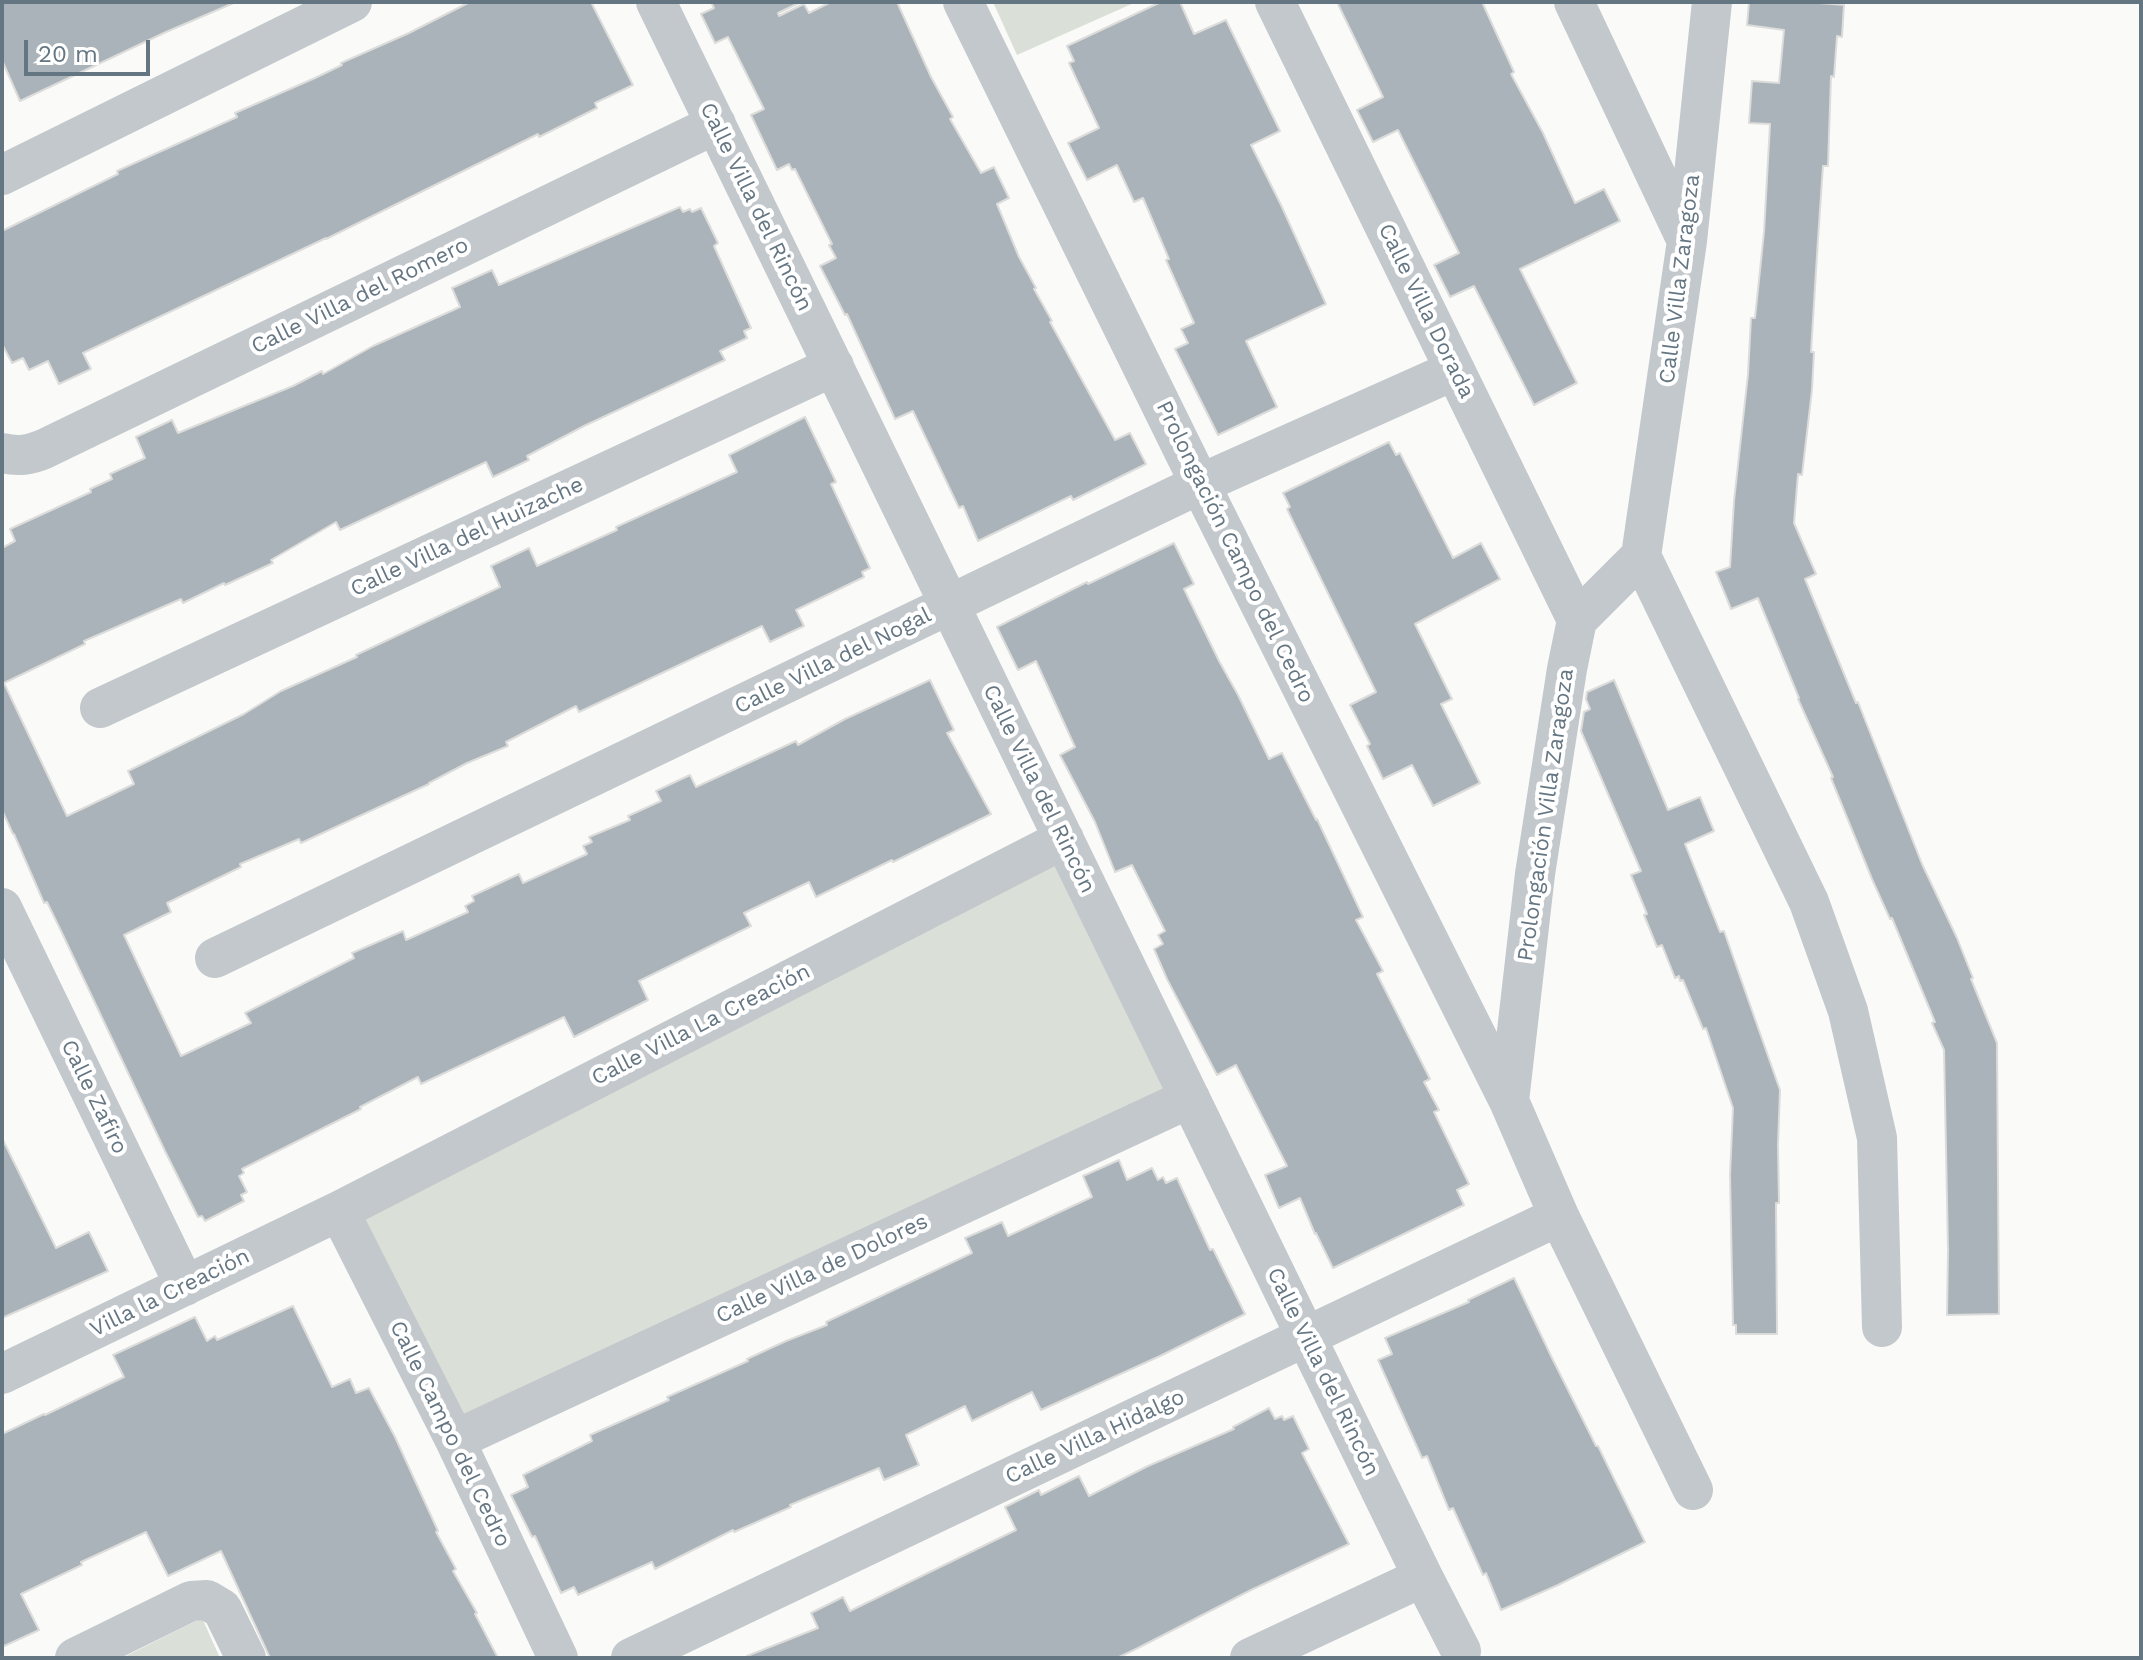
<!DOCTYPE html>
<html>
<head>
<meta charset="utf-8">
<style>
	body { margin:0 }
	#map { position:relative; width:2143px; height:1660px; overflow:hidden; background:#fafaf8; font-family:"Work Sans",sans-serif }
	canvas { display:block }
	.frame { position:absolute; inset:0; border:4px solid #657683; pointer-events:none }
	.scale { position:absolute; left:24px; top:40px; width:126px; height:36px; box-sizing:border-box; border:4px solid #657683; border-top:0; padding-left:10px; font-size:24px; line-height:28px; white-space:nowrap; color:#657683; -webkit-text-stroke:6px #fff; paint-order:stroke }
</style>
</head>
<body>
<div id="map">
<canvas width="2143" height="1660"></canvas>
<div class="frame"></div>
<div class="scale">20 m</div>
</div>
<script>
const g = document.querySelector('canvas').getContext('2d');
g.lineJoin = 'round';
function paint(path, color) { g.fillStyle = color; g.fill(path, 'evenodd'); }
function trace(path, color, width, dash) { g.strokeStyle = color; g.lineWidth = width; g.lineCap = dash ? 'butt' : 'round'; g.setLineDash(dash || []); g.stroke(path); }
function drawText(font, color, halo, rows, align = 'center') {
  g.font = font + ' "Work Sans",sans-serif'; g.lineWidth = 8; g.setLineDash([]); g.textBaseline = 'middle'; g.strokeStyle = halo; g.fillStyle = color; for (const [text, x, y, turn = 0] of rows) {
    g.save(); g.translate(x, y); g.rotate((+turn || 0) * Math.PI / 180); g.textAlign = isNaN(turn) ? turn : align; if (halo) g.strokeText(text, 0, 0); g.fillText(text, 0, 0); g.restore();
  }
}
const green = new Path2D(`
	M993,2H1136L1017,55Z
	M1057,860L1173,1093L459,1424L354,1214Z
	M202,1618L220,1658H122Z`);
const building = new Path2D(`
	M2,2H236L166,32L20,101L2,60Z
	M470,2H591L633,85L595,103L597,108L539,137L538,134L326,239V238L83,353L91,369L59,384L48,361L29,370L23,358L12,363L2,344V231L118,174L117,171L237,117L235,113L315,78L342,65L341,63L409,33Z
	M711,2H801L778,13L779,16L804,4L809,13L831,2H897L931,77L953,117L950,119L981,173L994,167L1009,198L997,204L1019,257L1036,288L1034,289L1052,321L1050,322L1115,440L1130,433L1146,464L1073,500L1071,496L978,541L963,506L959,508L913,411L895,419L847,314L845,315L820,266L836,258L829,245L832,244L795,169L792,170L789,164L777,170L751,115L764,109L728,37L715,43L701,14L714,8Z
	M1161,2H1180L1194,34L1226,20L1280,131L1251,145L1281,205L1326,304L1246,341L1277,407L1218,435L1175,349L1188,343L1181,329L1194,323L1166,260L1169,259L1143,198L1134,202L1117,165L1087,180L1068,143L1099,128L1069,63L1074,61L1067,46Z
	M1337,2H1482L1514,72L1511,74L1543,133L1575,203L1604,189L1620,221L1520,269L1577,383L1534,405L1474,286L1450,297L1434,265L1459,253L1398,130L1373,142L1357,110L1383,97Z
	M1749,2H1806L1844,5L1842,37L1837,36L1834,77L1831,76L1828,166H1823L1818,239L1811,352H1814L1812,390L1802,475L1798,474L1794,523L1816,574L1805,579L1856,703L1858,702L1922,864L1957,938L1973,978L1971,979L1997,1043L1999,1314L1947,1315L1948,1250L1944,1050L1932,1023L1935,1022L1892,918L1890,919L1872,879L1831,778L1833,777L1798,699L1799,698L1758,598L1731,609L1716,572L1730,567L1734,501L1748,374L1751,318H1755L1764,232L1770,124L1749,123L1752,81L1779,83L1784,30L1747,25Z
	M680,207L683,212L690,209L692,212L701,208L718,243L714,246L751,328L744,331L747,338L720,351L725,360L584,426L527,456L529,460L493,477L486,462L340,530L336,522L271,560L273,563L225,585L224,583L183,603L181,599L84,641L85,644L4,683L67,816L134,784L128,771L244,714L281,691L357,657L356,655L500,587L491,566L529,548L537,566L617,530L616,527L737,472L729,455L805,417L836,482L831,484L870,568L862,572L864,577L796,610L804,626L770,642L762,626L579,712L576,706L506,742L508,746L467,763L429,783V784L301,843L299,839L240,864L241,867L167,903L171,912L124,935L181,1056L251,1023L245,1013L354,958L352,953L403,931L406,940L468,912L465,906L474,901L472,896L519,874L523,883L587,854L583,846L592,842L589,837L630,820L628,816L661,801L656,791L690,775L696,787L796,741L798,745L845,719L930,680L954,730L947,733L991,814L893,862L892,860L816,897L809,882L744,913L751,926L639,981L648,1000L574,1037L564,1017L421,1084L418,1077L360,1107L361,1109L242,1169L244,1173L239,1176L247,1192L241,1195L244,1201L205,1221L202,1216L198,1217L165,1151L63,935L47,902L44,903L14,834H13L2,810V548L15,541L10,529L91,492L90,489L112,479L110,474L145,458L136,437L172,420L178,433L293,386L322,371L323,374L373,346L460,307L452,288L492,270L499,285Z
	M1389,442L1396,455L1400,453L1453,558L1481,543L1500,579L1415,624L1452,699L1441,704L1480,783L1433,806L1412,765L1383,779L1367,746L1370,744L1350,705L1376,692L1287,509L1290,507L1283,493Z
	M1174,543L1194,584L1184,589L1219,661L1238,695L1269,759L1282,753L1316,820L1317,819L1363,917L1356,920L1383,971L1377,974L1430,1079L1424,1082L1439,1110L1434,1112L1469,1184L1457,1190L1464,1205L1333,1268L1316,1233L1315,1234L1300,1198L1279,1208L1265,1175L1287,1166L1236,1065L1217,1075L1167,979L1154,949L1163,944L1158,935L1165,931L1132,865L1115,872L1095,822L1060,755L1075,747L1036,661L1018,670L997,627L1087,582L1088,584Z
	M1614,680L1668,810L1700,797L1714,831L1685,844L1720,932L1724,931L1780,1090L1778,1145L1779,1203H1776L1777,1334H1736V1325H1733L1730,1175L1733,1108L1706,1028L1703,1029L1683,980L1680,981L1679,976L1675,978L1662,945L1657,947L1644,915L1647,914L1631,875L1641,871L1581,731L1584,712L1590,709L1586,699L1587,692Z
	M2,1138L56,1248L89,1232L108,1271L2,1318Z
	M1119,1160L1127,1180L1152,1168L1158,1180L1163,1177L1166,1183L1177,1178L1210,1250L1213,1249L1245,1314L1160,1356L1041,1410L1032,1392L972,1421L965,1406L906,1435L919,1465L884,1480L879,1468L790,1505L791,1507L734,1532L733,1530L655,1569L652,1562L578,1595L574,1587L561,1593L535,1536L532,1537L511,1495L528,1487L523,1475L592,1441L590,1435L669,1400L667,1397L748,1361L747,1359L786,1341L827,1325L826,1322L972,1253L965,1238L1002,1222L1008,1236L1092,1197L1083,1176Z
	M1514,1278L1551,1356L1596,1446H1598L1645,1542L1558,1585L1501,1610L1486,1573L1483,1575L1453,1508L1449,1510L1427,1456L1422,1458L1378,1360L1392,1354L1385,1338L1469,1302L1468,1300Z
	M293,1306L332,1387L350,1379L356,1393L369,1388L395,1437L438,1531L436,1532L456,1569L453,1571L477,1613L475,1614L498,1658H270L221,1551L168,1576L146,1532L81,1562L82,1565L21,1594L39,1630L2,1647V1434L44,1414L45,1415L124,1377L113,1355L195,1317L207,1341L215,1336L217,1340Z
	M1269,1408L1275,1419L1282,1416L1284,1420L1293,1416L1309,1449L1302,1453L1349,1544L1251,1590L1138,1648L1117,1658H747V1656L818,1628L811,1613L843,1597L850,1611L1016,1530L1005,1507L1039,1490L1041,1495L1079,1476L1089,1496L1148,1466L1234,1429L1233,1427Z`);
const minor = new Path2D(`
	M656,2L1423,1577L1461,1651
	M963,2L1200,484L1509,1101L1559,1216L1693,1490
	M1275,2L1577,620
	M1574,2L1687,241
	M2,175L352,2
	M2,453C18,457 30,455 44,449L716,124
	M1641,556L1809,902L1848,1011L1877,1138L1882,1327
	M1641,556L1687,241L1712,2
	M100,708L834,366
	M2,908L185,1286
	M215,958L1200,484L1455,370
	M1509,1101L1535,874L1567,669L1577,620L1641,556
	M339,1211L455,1440L558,1658
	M2,1374L339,1211L1064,839
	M455,1440L1190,1098
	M75,1658L191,1601L207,1600L222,1609L246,1658
	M631,1658L1559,1216
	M1250,1658L1423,1577`);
const streetNames = [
	["Calle Villa del Rincón",756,207,64],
	["Calle Villa Zaragoza",1680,279,-83],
	["Calle Villa del Romero",360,296,-26],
	["Calle Villa Dorada",1426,311,64],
	["Calle Villa del Huizache",467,537,-25],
	["Prolongación Campo del Cedro",1235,552,64],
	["Calle Villa del Nogal",833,661,-26],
	["Calle Villa del Rincón",1039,789,64],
	["Prolongación Villa Zaragoza",1546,815,-82],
	["Calle Villa La Creación",701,1025,-27],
	["Calle Zafiro",94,1097,64],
	["Calle Villa de Dolores",822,1269,-25],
	["Villa la Creación",170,1293,-26],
	["Calle Villa del Rincón",1323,1372,64],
	["Calle Campo del Cedro",450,1434,64],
	["Calle Villa Hidalgo",1095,1437,-25]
];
paint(green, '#dadfd7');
paint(building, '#aab3b9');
trace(building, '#dcdcda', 2);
trace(minor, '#c3c8cc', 40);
drawText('22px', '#657683', '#fff', streetNames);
</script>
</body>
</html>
